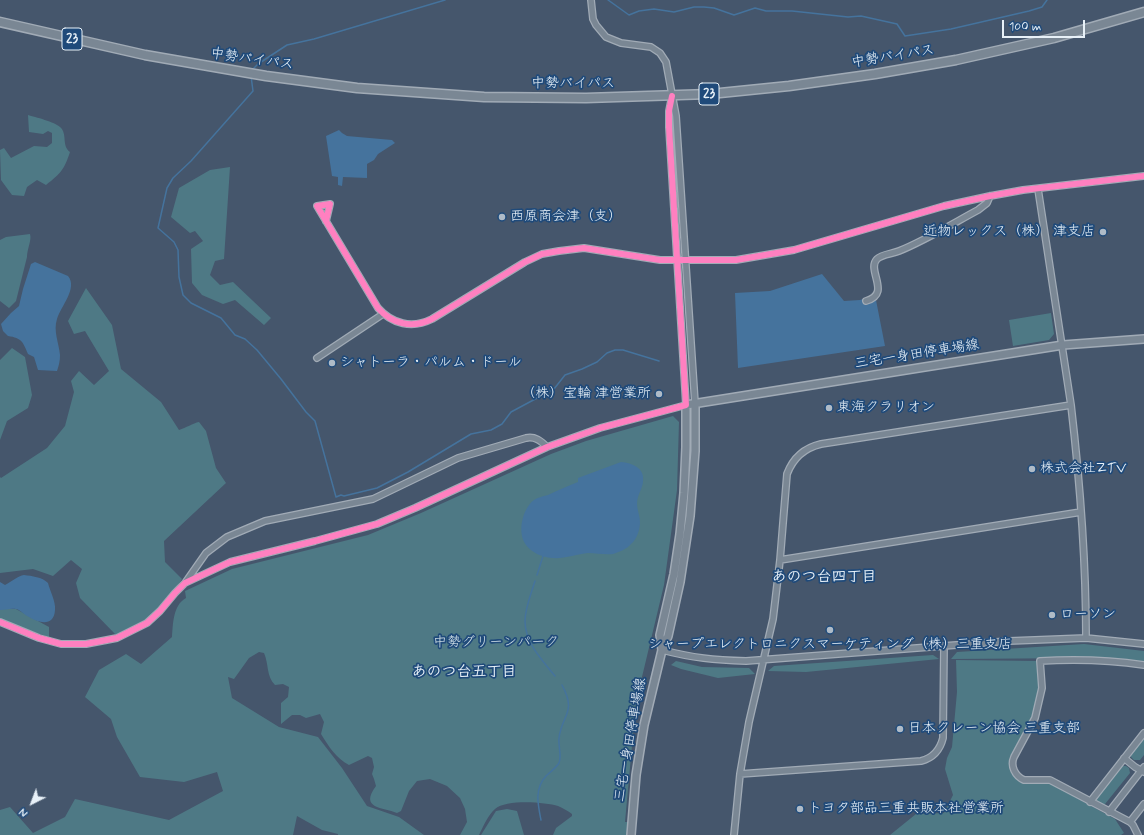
<!DOCTYPE html>
<html>
<head>
<meta charset="utf-8">
<style>
	body { margin:0 }
	#map { position:relative; width:1144px; height:835px; overflow:hidden; background:#45566c; font-family:Mynerve,sans-serif }
	canvas { display:block }
	.north { position:absolute; left:12px; top:783px; width:40px; height:40px; -webkit-text-stroke:3px #1f4a7a; paint-order:stroke; rotate:222deg; font-size:11px; font-weight:700; line-height:16px; text-align:center; color:#e8f1f8 }
	.north::after { content:''; display:block; margin:auto; width:14px; height:18px; background:#e8f1f8; clip-path:polygon(50% 0,100% 100%,50% 72%,0 100%) }
	.scale { position:absolute; left:1002px; top:20px; width:83px; height:18px; box-sizing:border-box; border:2px solid #e8f1f8; border-top:0; padding-left:5px; font-size:12px; line-height:14px; white-space:nowrap; color:#e8f1f8; -webkit-text-stroke:3px #1f4a7a; paint-order:stroke }
</style>
</head>
<body>
<div id="map">
<canvas width="1144" height="835"></canvas>
<div class="north">N</div>
<div class="scale">100 m</div>
</div>
<script>
const g = document.querySelector('canvas').getContext('2d');
g.lineJoin = 'round';
function paint(path, color) { g.fillStyle = color; g.fill(path, 'evenodd'); }
function trace(path, color, width, dash) { g.strokeStyle = color; g.lineWidth = width; g.lineCap = dash ? 'butt' : 'round'; g.setLineDash(dash || []); g.stroke(path); }
function drawText(font, color, halo, rows, align = 'center') {
  g.font = font + ' Mynerve,"Klee One",sans-serif'; g.lineWidth = 3.5; g.setLineDash([]); g.textBaseline = 'middle'; g.strokeStyle = halo; g.fillStyle = color; for (const [text, x, y, turn = 0] of rows) {
    g.save(); g.translate(x, y); g.rotate((+turn || 0) * Math.PI / 180); g.textAlign = isNaN(turn) ? turn : align; if (halo) g.strokeText(text, 0, 0); g.fillText(text, 0, 0); g.restore();
  }
}
const green = new Path2D(`
	M28,115C35,117 55,122 60,127C68,134 61,145 70,152C64,170 61,173 46,185L37,180L27,187L24,196L12,195L1,180L0,150L4,148L11,158L34,146L47,147L52,143V133L48,131L43,134L29,132Z
	M230,167L224,259L215,261L210,275L220,285L233,282L271,318L264,325L235,300L223,304L202,295L192,283L191,249L203,241L195,231L190,233L171,217L179,188L210,170Z
	M30,234C32,240 27,249 27,257L16,301L9,308L0,301V240L6,237Z
	M86,288L112,325L121,369L161,402L179,430C186,428 193,423 199,422L206,431L216,468L226,483L164,541L165,562L182,579L163,608L142,622L116,635L80,598L76,583L82,569L71,560L53,576L33,569L0,573V477L1,478L47,448L65,426L74,392L71,381L79,371L94,385L109,371L85,331L74,334L68,321Z
	M1051,313L1054,334L1049,340L1013,346L1009,320Z
	M12,348L25,357L32,395L28,408L7,421L0,440V360Z
	M673,416L679,422L677,490L664,585L636,702L625,822H629L628,835H553L556,828L572,816V814C568,811 563,808 558,806C545,802 506,799 495,809C488,815 483,827 479,835H460L467,822L465,809L460,798L447,786L430,779L417,781L409,791L401,811L397,813C383,807 359,809 376,786L374,779L372,774L374,767L372,758L368,756L349,765C336,758 329,747 321,734L324,722L320,714L306,718L300,715H292L281,724V703L288,697L289,687L283,684L275,685C266,676 269,664 264,653L259,652L249,658L234,679L228,677L232,698L279,727L318,737L342,768L367,806L399,817L424,835H338V834L322,830L297,816L293,835H0V810L10,807L33,833L65,817L75,799L169,820L223,791L217,772L184,782L140,777L117,737L111,719L85,697L99,670L126,654L141,664L172,637C173,624 173,605 186,598L185,591L232,569L368,535L421,513L551,454L586,441Z
	M0,609H16L49,627V637L0,620Z
	M1084,644L1144,651V664L1087,658L951,659L957,652Z
	M933,655L939,659L806,672L768,671L774,666Z
	M956,660L1037,661L1040,687L1032,716L1010,757L1009,766L1012,774L1020,782L1049,783L1115,819L1124,833L1121,835H890L916,814L944,813L953,795L945,769L947,758L952,747L957,692Z
	M676,661L702,667L749,668L755,674L718,678L681,669L671,665Z
	M1144,738V755L1140,760H1134L1131,757V755Z
	M1121,766H1126L1129,768L1130,773L1105,804L1102,805L1097,803L1096,798Z
	M507,809L517,811L524,835H481L496,811Z`);
const water = new Path2D(`
	M339,130L342,133L347,136L392,140L395,143L378,154L374,160L367,164V178L343,177L342,186L338,185V177L332,176L326,136Z
	M35,262L68,276C78,288 61,306 57,319C53,331 59,343 60,355C60,361 59,365 57,371L38,370L34,357L28,354C23,342 22,338 8,336L3,331L1,324L11,313L19,306L23,289L31,264Z
	M822,274L844,301L860,300L875,295L885,346L738,368L735,293L770,291Z
	M621,462C632,463 645,468 643,481C643,488 637,495 637,504C637,510 640,516 640,522C640,529 637,539 631,544C627,549 619,552 613,554C605,555 596,553 588,553C577,554 564,559 552,558C542,557 532,553 526,545C517,533 522,509 534,500C537,498 543,496 548,495C558,490 568,486 578,482V478Z
	M24,575C32,576 42,577 48,583C50,591 56,602 55,610C54,627 39,623 29,617C24,615 21,610 16,609C11,608 5,610 0,610V582L5,585C11,582 18,576 24,575Z`);
const stream = new Path2D(`
	M608,0L629,15L639,11L654,9L674,12L694,7H704L714,8L734,15L755,8L766,11H792L848,17L861,16L897,24L905,36L951,29L1029,11L1042,7L1047,0
	M252,70L258,64L287,45L314,39L445,0
	M251,76L253,91L191,161L173,178L167,188L158,228L174,242L178,250L179,277L183,295L191,303L221,318L235,335L245,339L257,350L281,379L306,412L315,421L336,497L341,495L344,496L377,488L408,472L471,434L491,430L502,424L511,412L554,389L565,375L582,369L597,362L607,353L615,350H623L659,361
	M537,575L543,556
	M535,581C531,594 525,608 525,621C525,643 542,660 555,676
	M541,820C538,805 534,789 546,776C550,772 556,768 559,763C562,756 558,746 559,738C562,714 577,713 562,685`);
const minor = new Path2D(`
	M591,0L593,19L596,25L606,37L621,43L651,47L660,53L666,62L676,116L695,403
	M1038,189L1071,405
	M326,221L330,204L317,206L378,308C392,324 412,329 432,319L525,262L542,254L559,251L584,248L660,260H736L794,250L944,206L990,196L1023,190L1144,176
	M866,301C892,294 866,270 877,259C882,254 892,254 899,251C926,240 952,224 978,210L987,203L990,196
	M317,358L383,314
	M780,560L1081,512
	M185,583L206,553L227,537L265,521L373,499L458,458L526,438C535,436 541,441 547,447
	M0,622L39,638L61,644H86L117,638L147,623L160,611L175,593L185,583L230,562L315,541L377,524L415,508L547,447L600,428L686,405L669,127V111L672,96
	M662,650C693,658 714,660 746,661L1009,641L1086,638L1144,644
	M1124,758L1135,767L1144,772
	M740,774L921,761C933,758 940,750 943,738L944,646
	M1090,802L1144,733
	M1109,812L1144,767
	M1130,822L1144,804
	M734,835L740,774L749,722L773,619L780,560L787,474C793,458 804,448 821,444L1071,405C1080,482 1086,560 1086,638
	M1138,835L1133,825L1130,822L1050,780H1024C1015,776 1010,766 1014,757L1035,718L1042,688L1040,661C1074,659 1110,660 1144,665`);
const major = new Path2D(`
	M662,650L660,635L674,574L680,534L684,493L686,447V405L1063,345L1144,339
	M631,835L636,775L644,725L662,650L668,636L680,582L690,516L695,451V403`);
const highway = new Path2D(`
	M0,22L145,55L266,76L357,88L484,97L586,98L710,94L789,86L875,74L956,60L1054,38L1144,12`);
const cycleway = new Path2D(`
	M326,221L330,204L317,206L378,308C392,324 412,329 432,319L525,262L542,254L559,251L584,248L660,260H736L794,250L944,206L990,196L1023,190L1144,176
	M0,622L39,638L61,644H86L117,638L147,623L160,611L175,593L185,583L230,562L315,541L377,524L415,508L547,447L600,428L686,405L669,127V111L672,96`);
const markers = [
	[502,217,4,"#afbbc7"],
	[1103,232,4,"#afbbc7"],
	[332,363,4,"#afbbc7"],
	[659,394,4,"#afbbc7"],
	[829,408,4,"#afbbc7"],
	[1032,469,4,"#afbbc7"],
	[1052,615,4,"#afbbc7"],
	[830,630,4,"#afbbc7"],
	[900,729,4,"#afbbc7"],
	[800,809,4,"#afbbc7"]
];
const shields = [
	[72,39,20],
	[709,94,20]
];
const shieldNames = [
	["23",72,39],
	["23",709,94]
];
const streetNames = [
	["中勢バイパス",893,57,-9],
	["中勢バイパス",252,60,8],
	["中勢バイパス",573,84],
	["三宅一身田停車場線",917,355,-9],
	["三宅一身田停車場線",631,740,-80]
];
const poiNames = [
	["西原商会津（支）",510,217],
	["近物レックス（株） 津支店",1095,232,"right"],
	["シャトーラ・パルム・ドール",340,363],
	["（株）宝輪 津営業所",651,394,"right"],
	["東海クラリオン",837,408],
	["株式会社ZTV",1040,469],
	["ローソン",1060,615],
	["シャープエレクトロニクスマーケティング（株）三重支店",830,645,"center"],
	["日本クレーン協会 三重支部",908,729],
	["トヨタ部品三重共販本社営業所",808,809]
];
const parkNames = [
	["中勢グリーンパーク",496,643]
];
const neighbourhoodNames = [
	["あのつ台四丁目",824,578],
	["あのつ台五丁目",464,673]
];
paint(green, '#4e7985');
paint(water, '#45739d');
trace(stream, '#45739d', 1.5);
trace(minor, '#a1abb6', 8);
trace(major, '#a1abb6', 10);
trace(highway, '#a1abb6', 11);
trace(minor, '#7a8794', 5.5);
trace(major, '#7a8794', 7);
trace(highway, '#7a8794', 8);
trace(cycleway, '#ff80c0', 6);
for (const [x, y, r, color] of markers) { const dot = new Path2D(); dot.arc(x, y, r, 0, 2 * Math.PI); g.fillStyle = color; g.fill(dot); trace(dot, '#1f4a7a', 1.5); }
for (const [x, y, w] of shields) { const box = new Path2D(); box.roundRect(x - w / 2, y - 11, w, 22, 3); g.fillStyle = '#1f4a7a'; g.fill(box); trace(box, '#e8f1f8', 1); }
drawText('bold 13px', '#e8f1f8', null, shieldNames);
drawText('14px', '#e8f1f8', '#1f4a7a', streetNames);
drawText('14px', '#e8f1f8', '#1f4a7a', poiNames, 'left');
drawText('14px', '#d1e0e7', '#1f4a7a', parkNames);
drawText('bold 15px', '#e8f1f8', '#1f4a7a', neighbourhoodNames);
</script>
</body>
</html>
